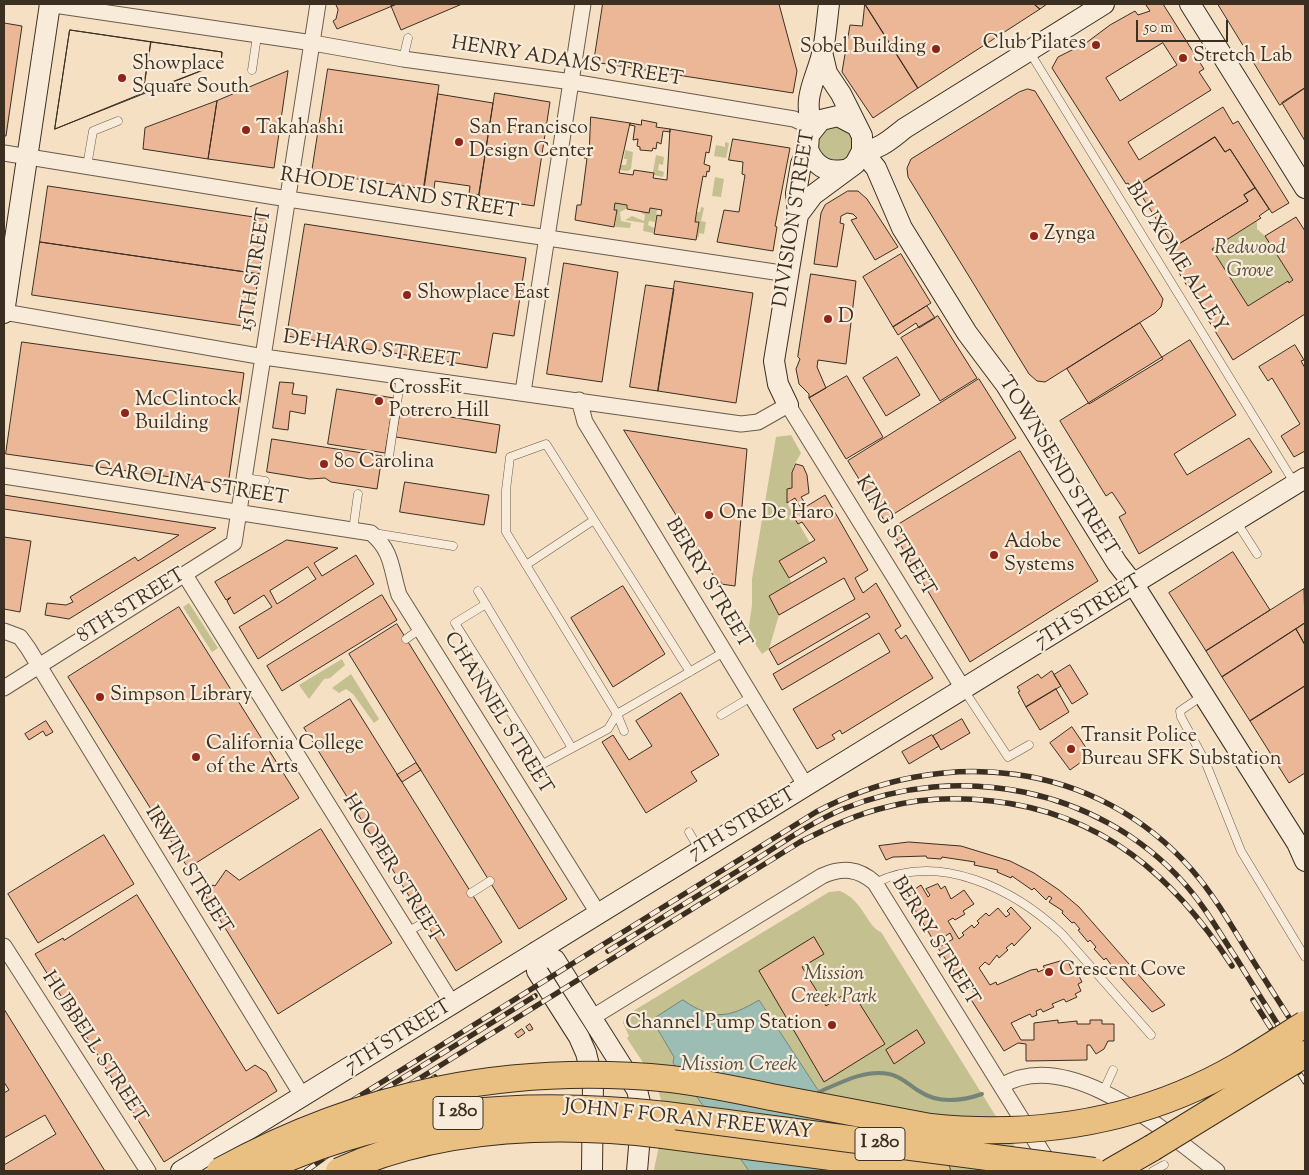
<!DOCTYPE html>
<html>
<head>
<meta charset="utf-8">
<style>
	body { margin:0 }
	#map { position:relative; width:1309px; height:1175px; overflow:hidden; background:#f5e0c4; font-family:"Sorts Mill Goudy",serif }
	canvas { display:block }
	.frame { position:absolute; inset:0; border:5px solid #3b2f21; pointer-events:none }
	.scale { position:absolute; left:1136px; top:20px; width:92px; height:22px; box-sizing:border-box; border:2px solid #3b2f21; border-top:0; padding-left:6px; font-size:15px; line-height:18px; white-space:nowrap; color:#3b2f21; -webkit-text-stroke:4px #f8ebd9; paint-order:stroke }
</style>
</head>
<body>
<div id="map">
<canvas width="1309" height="1175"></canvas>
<div class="frame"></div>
<div class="scale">50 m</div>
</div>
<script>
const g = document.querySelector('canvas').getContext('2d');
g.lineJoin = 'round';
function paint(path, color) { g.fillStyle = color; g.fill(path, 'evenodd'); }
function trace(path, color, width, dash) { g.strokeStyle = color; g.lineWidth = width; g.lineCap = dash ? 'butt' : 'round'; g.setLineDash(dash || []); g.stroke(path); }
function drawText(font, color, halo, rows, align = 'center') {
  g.font = font + ' "Sorts Mill Goudy",serif'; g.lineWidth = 4.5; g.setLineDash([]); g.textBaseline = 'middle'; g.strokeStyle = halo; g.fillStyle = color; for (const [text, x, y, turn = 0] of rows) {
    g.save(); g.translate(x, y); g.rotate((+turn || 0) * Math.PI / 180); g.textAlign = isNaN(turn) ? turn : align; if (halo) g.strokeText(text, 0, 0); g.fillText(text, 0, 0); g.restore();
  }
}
const green = new Path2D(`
	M836,125C856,134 861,150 840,163L823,160L815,149L820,131Z
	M725,142L729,143L726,158L714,156L716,145L725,147Z
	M625,150L633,152L631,169L628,171L619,170L620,165H626L627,159H624Z
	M656,155L664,157L663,165L659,164L658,170L664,172L663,177L654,175L653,172Z
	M715,177L724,179L721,197L712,196Z
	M615,203L627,205L626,209L620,212L621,221L631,223L630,228L615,227L617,210L614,209Z
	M701,207L704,208L701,221L706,222L704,234L699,233V237H697L699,222L695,221L697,212H700Z
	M650,208L657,210L655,222L649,221L648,225L654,228L653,233L643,231L644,223L625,220L632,216L644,221L645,215L638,211L649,213Z
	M1257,221V229L1265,236L1293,280L1289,283L1287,281L1248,306L1212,249Z
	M791,435L801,453L793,467L792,488L787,489V503L810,543L779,561L792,583L769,596L779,615L769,649L762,654L748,633L752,605V579L776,437Z
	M189,603L218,648L212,652L183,607Z
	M342,659L345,665L330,678L324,679L309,699L299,685Z
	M351,674L379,719L374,723L353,694L346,689L339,693L332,688Z
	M840,891C864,901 867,927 881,932L1030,1171H871L759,1000L737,1014L717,1016L699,1011L654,1023L674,1057L673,1063L749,1171L654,1170C658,1149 665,1127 662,1105C659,1081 639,1058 627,1038L629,1036L623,1023L625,1016L829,892Z`);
const water = new Path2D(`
	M683,1000C713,1021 729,1018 759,1000L871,1171H749L673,1063L674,1057L654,1023L655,1018Z`);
const stream = new Path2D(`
	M819,1092C840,1083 865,1069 889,1074C901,1076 909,1085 919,1091C938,1104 962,1101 982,1094`);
const building = new Path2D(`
	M336,4H397L337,29L333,21L336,19L338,10Z
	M397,4H462L401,30L391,6Z
	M603,4H779L797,71L793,93L594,62Z
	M865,4H1034L1040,9L918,88Z
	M865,4L918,88L873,118L842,72L850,25L862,26Z
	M1034,4H1047L1040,9Z
	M1148,4H1163L1204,69L1199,72L1211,90L1128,142L1139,160L1223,107L1233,124L1238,121L1289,203L1272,213L1230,149L1225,152L1215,137L1136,187L1132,189L1128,183L1126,184L1052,68L1058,57L1086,43L1110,25L1135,11L1138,15L1150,11L1146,5ZM1163,43L1177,65L1120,101L1106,78Z
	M1218,4H1305V88L1280,105Z
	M4,23L22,26L6,136H4Z
	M70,30L151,42L143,93L55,129Z
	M70,30L222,52L221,63L55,129Z
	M151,42L222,52L221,63L143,93Z
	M328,69L439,85L424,189L312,172Z
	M288,71L274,168L208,159L217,101Z
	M1305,88V141L1282,103Z
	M1028,89L1035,91L1163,299L1161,307L1155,313L1045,382L1037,381L1029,374L908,177L907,168L911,159L1019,92Z
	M495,93L550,102L534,206L482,198L479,195Z
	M438,94L493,103L479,195L469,194L470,186L435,181L434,189L424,187Z
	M217,101L208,159L143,149L145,128Z
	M591,117L630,123L619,173L633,175L634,170L654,173L653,178L667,180L670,129L712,136L709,153L706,152L704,164L710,166L709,172L707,171L706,177L703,176L697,209L695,222H699L696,240L654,234L657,215L661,216L662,210L650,208L649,213L627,209V205L615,203L614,210H617L614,227L575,220L577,205H581L587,158H584L586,147L589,148Z
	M642,120L657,123L656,127L670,129V132L663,131L661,144L657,142L656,149L653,148L652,151L640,150V147L637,146L638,139L633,140L635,126L630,125V123L641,125Z
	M1215,137L1225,152L1230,149L1255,188L1244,195L1248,201L1174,247L1136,187Z
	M733,139L790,148L775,226L777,227L773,251L717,242L724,210L739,212L745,175L742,174L743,162L729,160Z
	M48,186L267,219L259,274L40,242Z
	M1255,188L1269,209L1259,216L1261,218L1212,249L1248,306L1288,281L1289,283L1293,280L1265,236L1296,217L1305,231V314L1233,360L1166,252L1248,201L1244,195Z
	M848,191H858L867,199L898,247L875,260L851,220L857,218L853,214L847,213L841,216L840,223L844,224L837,267L814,264L821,213L825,205Z
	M305,224L526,258L514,336L493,333L487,368L287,336Z
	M40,242L259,274L250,327L32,295Z
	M901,254L931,303L893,327L863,277Z
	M564,263L618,272L602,382L547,374Z
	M811,274L856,281L846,364L818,360L817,367L826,388L809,398V394L799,384L796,369L800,359L798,357Z
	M675,281L753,293L736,403L658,391Z
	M646,285L674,289L658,391L630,387Z
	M927,306L935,318L919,328L916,323L898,335L893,327Z
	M938,316L977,378L940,401L901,338Z
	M1140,323L1163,359L1089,404L1067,369Z
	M1190,340L1236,415L1174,454L1187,475L1249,438L1272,472L1139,554L1119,517L1126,513L1112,492L1106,496L1060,421Z
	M22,342L244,373L228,485L6,454Z
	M1295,345L1304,360L1301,361L1305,368V451L1294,457L1281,436L1300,424L1272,378L1268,381L1259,367Z
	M897,357L920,395L886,416L863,378Z
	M847,376L883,437L846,459L809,398Z
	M979,379L1016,438L884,520L848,461Z
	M280,382L294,383L292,394L307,396L305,414L290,411L288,430L273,428Z
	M337,389L394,398L385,453L328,444Z
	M401,409L500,425L496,453L396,437Z
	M624,430L747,449L735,586L721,584V582L717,581Z
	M272,439L382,456L377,489L331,482L325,478L310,479L267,472Z
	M1020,451L1098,581L970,662L891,529Z
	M796,464L803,466L807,475L809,493L801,497L807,506L825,495L868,570L855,578L863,593L876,583L901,626L895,630L901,639L906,635L933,678L842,734L840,730L832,735L835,739L817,749L793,709L890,652L879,633L782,690L773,674L870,617L867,613L778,665L769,649L855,599L844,578L779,615L769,596L827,562L824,557L789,578L779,561L815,540L802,522L798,524L792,514L801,508L795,498L787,503V489L792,488V473Z
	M405,482L489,495L484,525L400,512Z
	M4,495L216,528L69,619L45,615L47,603L66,605L73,602L70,597L135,557L138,561L179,535L4,509Z
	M4,537L31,541L20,612L4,609Z
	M287,540L338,548L314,563L322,576L356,555L374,584L258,659L239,627L272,607L264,595L234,614L227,601L231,597L226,600L215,582ZM308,567L316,579L277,604L270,591Z
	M1233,552L1270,610L1206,651L1169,593Z
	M623,586L665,654L613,687L571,618Z
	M1304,589L1305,623L1222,677L1206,651Z
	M382,595L397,620L282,691L267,666Z
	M179,607L299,798L188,868L68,677Z
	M1305,623V645L1296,629Z
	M397,624L567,899L519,929L349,654Z
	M1296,629L1305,645V686L1250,721L1222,677Z
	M1070,665L1088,694L1072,704L1054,675Z
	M1052,671L1061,686L1026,707L1018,692L1020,691L1017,687L1038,674L1041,678Z
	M1305,686V773L1289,783L1250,721Z
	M1056,689L1069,712L1040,730L1026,707Z
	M681,693L719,755L691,772L697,781L646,813L602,742L613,735L629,760L652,746L636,721Z
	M350,699L502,942L456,971L304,728Z
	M962,719L970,733L941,750L933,736Z
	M46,721L53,732L46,736L43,731L29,740L25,734Z
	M1072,727L1091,755L1070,770L1050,743Z
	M932,735L939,746L909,764L902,752Z
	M416,763L421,770L402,782L397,775Z
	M321,829L392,943L278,1014L203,892L213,885L215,886L226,870L239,880Z
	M104,835L134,884L38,943L8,894Z
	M909,842L961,846L1010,861L1034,873L1059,890L1079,907L1165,1005L1152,1012L1111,967L1112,966L1106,958L1104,960L1094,949L1096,947L1090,940L1088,942L1078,930L1080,929L1074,922L1072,923L1062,913L1063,911L1049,902L1052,898L1049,896L1046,900L1034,888L1032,890L1012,876L1011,878L997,872L998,870L974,865L975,862L942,857L941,859L927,858L926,856L893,857L886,860L879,846Z
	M938,884L941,889L945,886L951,899L964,890L974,904L963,911L965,914L955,920L953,918L948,921L959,939L964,935L962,933L972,925L974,928L979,923L977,921L986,913L989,916L998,908L1006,917L1010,914L1007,911L1011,907L1031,928L1014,946L1012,943L1006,948L1008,950L999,958L997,955L989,965L985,962L979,968L990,985L996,982L997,985L1031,970L1037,969L1038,972L1045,969L1043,966L1067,959L1073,973L1077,972L1082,982L1078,984L1081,991L1075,994L1077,997L1066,1002L1064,999L1052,1004L1054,1007L1043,1012L1041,1009L1036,1011L1037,1015L1032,1017L1030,1014L1011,1023L1021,1040H1034V1023L1058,1020V1023L1077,1021V1024H1090V1020H1102V1024H1114V1041H1108L1104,1049L1096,1054L1090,1045H1087V1060L1026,1061V1044L1018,1043L1004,1051L970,998L975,995L967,982L963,985L938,948L953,939L950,933L935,943L906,895L921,885L928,897L930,895L926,889Z
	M137,895L246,1071L255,1065L266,1072L277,1091L164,1162L35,954L63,938L64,940Z
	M814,937L824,954L802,967L826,1006L851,990L885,1044L824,1082L759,971Z
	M4,1009L105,1171H4V1165L56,1134L45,1115L4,1138V1093L9,1090L4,1082Z
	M530,1024L533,1029L529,1031L526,1027Z
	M522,1029L525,1033L518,1038L515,1034Z
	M917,1030L925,1043L894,1064L886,1050Z`);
const lane = new Path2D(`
	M1029,51L1295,484
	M403,59L408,38
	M252,70L257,36
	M87,166L93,131L118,121
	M388,463L401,376
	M245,478L265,481
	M1236,521L1257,554
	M353,530L358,494
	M374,533L453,546
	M526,565L594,520
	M478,591L572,748
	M486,604L455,623L543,764
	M406,639L420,629
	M964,690L1008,757L1029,745
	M1202,696L1180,711L1181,717L1205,761L1241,851L1305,957
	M721,715L751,697
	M624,731L617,714L506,532V490L510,457L546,444L690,672
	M539,766L608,729L617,714L724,652
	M689,832L699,849
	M875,883C939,851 1014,889 1062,934L1151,1035
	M471,893L490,881
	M407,932L425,922
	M1103,1092L1113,1070
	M1153,1171L1164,1165`);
const street = new Path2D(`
	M47,4L313,43L403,59L572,82L794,119L813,128
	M4,153L288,199L788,274
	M4,312L264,357L741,424L758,422L788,405L964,690
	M523,392L583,4
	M579,400L585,422L806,786
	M4,476L371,533C393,551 391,570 399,595L598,913
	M185,575L453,1005
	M4,631L20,637L28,648L303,1097
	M4,688L234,543L318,4
	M4,946L148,1171
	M593,1017L822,876C842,867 858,868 875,883L1052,1168
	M1001,1086C1070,1045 1165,1132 1217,1171`);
const secondary = new Path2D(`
	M1190,4L1305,188
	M813,128C801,96 817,79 823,50C826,35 827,19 829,4
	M808,149C814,165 826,173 843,170
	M862,151L876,168L902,228L967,333L1006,385L1117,563L1134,585L1297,843L1305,861
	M862,151C880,150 892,138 905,128L1104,4
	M798,215L813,195L855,164L862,151V136L841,94L827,73L822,52
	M4,313L50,4
	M788,405L778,384L774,361L798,215L796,193L801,164L808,149L809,135L821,120L838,116L857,126
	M536,952L555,960L637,1090L642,1111L637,1171
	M536,952L537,971L579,1037L586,1053L593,1082L592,1171
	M181,1171L1305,478`);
const highway = new Path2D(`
	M663,1135L937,1171
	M1112,1171L1152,1148`);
const rail = new Path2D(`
	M608,951C655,922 702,893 749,864C779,845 810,823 843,809C959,761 1098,788 1183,882C1205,906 1220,934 1238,961C1260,997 1283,1032 1305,1068
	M1253,1000L1305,1082
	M346,1113L535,996
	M239,1171L816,812C941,745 1095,759 1192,870C1213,894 1230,923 1247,951C1266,982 1286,1012 1305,1043
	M258,1171L359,1116L800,842C828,828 856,814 887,807C921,798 957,797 992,801C1102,813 1174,876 1232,966
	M306,1171L435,1077`);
const highwayBridge = new Path2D(`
	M1152,1148L1305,1054
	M220,1171C362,1093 510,1063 671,1079C704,1083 738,1090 771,1097C824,1107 877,1117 930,1127C1037,1138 1143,1121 1238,1066C1260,1053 1283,1038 1305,1024
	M258,1171C392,1109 521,1099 666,1115L1094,1171
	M339,1171C440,1126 554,1122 663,1135`);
const markers = [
	[1096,45,5,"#8f2418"],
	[936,49,5,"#8f2418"],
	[1183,58,5,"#8f2418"],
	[122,78,5,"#8f2418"],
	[246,130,5,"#8f2418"],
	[459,142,5,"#8f2418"],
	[1034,236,5,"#8f2418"],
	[407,295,5,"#8f2418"],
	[828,319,5,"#8f2418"],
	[379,401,5,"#8f2418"],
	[125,413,5,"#8f2418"],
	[324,464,5,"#8f2418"],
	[709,515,5,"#8f2418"],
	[994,555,5,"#8f2418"],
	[100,697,5,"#8f2418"],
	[1071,749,5,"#8f2418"],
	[196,757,5,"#8f2418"],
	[1049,972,5,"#8f2418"],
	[832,1025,5,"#8f2418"]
];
const shields = [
	[458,1113,50],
	[880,1144,50]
];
const shieldNames = [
	["I 280",458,1113],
	["I 280",880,1144]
];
const poiNames = [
	["Club Pilates",1086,45,"right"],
	["Sobel Building",926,49,"right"],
	["Stretch Lab",1193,58],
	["Showplace",132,66],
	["Square South",132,89],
	["Takahashi",256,130],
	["San Francisco",469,130],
	["Design Center",469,153],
	["Zynga",1044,236],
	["Showplace East",417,295],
	["D",838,319],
	["CrossFit",389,390],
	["Potrero Hill",389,413],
	["McClintock",135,402],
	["Building",135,425],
	["80 Carolina",334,464],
	["One De Haro",719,515],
	["Adobe",1004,544],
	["Systems",1004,567],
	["Simpson Library",110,697],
	["Transit Police",1081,738],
	["Bureau SFK Substation",1081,761],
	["California College",206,746],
	["of the Arts",206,769],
	["Crescent Cove",1059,972],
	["Channel Pump Station",822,1025,"right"]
];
const streetNames = [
	["HENRY ADAMS STREET",567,63,9],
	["RHODE ISLAND STREET",399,195,9],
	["DIVISION STREET",796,219,-81],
	["BLUXOME ALLEY",1175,258,58],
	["15TH STREET",257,270,-81],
	["DE HARO STREET",371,351,8],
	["TOWNSEND STREET",1057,467,58],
	["CAROLINA STREET",191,485,9],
	["KING STREET",894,537,59],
	["BERRY STREET",707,584,59],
	["8TH STREET",132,607,-32],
	["7TH STREET",1089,613,-32],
	["CHANNEL STREET",497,714,58],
	["7TH STREET",743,825,-31],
	["HOOPER STREET",391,869,58],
	["IRWIN STREET",187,871,58],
	["BERRY STREET",934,942,58],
	["7TH STREET",399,1038,-32],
	["HUBBELL STREET",93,1048,57],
	["JOHN F FORAN FREEWAY",688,1121,6]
];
const parkNames = [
	["Redwood",1250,250],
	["Grove",1250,273],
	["Mission",834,976],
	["Creek Park",834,999]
];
const waterNames = [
	["Mission Creek",739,1066]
];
paint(green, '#c4c08f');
paint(water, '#9cbdb3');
trace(water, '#758479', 1);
trace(stream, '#758479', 4);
paint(building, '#ecb796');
trace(building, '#3b2f21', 1);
trace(lane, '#6a5b4a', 9);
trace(street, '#6a5b4a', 17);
trace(secondary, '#3b2f21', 22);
trace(highway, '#3b2f21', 28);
trace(lane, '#f8ebd9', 8);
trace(street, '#f8ebd9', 15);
trace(secondary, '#f8ebd9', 20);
trace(highway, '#eac082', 26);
trace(rail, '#3b2f21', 5.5);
trace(rail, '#f8ebd9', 4, [11]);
trace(highwayBridge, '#3b2f21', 28, []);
trace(highwayBridge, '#eac082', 26);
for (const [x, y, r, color] of markers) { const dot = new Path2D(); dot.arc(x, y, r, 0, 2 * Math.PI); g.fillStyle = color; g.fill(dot); trace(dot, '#f8ebd9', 2); }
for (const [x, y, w] of shields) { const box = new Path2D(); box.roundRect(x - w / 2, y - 16.5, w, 33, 4); g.fillStyle = '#f8ebd9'; g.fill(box); trace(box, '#3b2f21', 1); }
drawText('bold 19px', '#3b2f21', null, shieldNames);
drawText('20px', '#3b2f21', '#f8ebd9', poiNames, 'left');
drawText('20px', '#3b2f21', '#f8ebd9', streetNames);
drawText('italic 20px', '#564c37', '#f8ebd9', parkNames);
drawText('italic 21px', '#535246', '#f8ebd9', waterNames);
</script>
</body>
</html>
